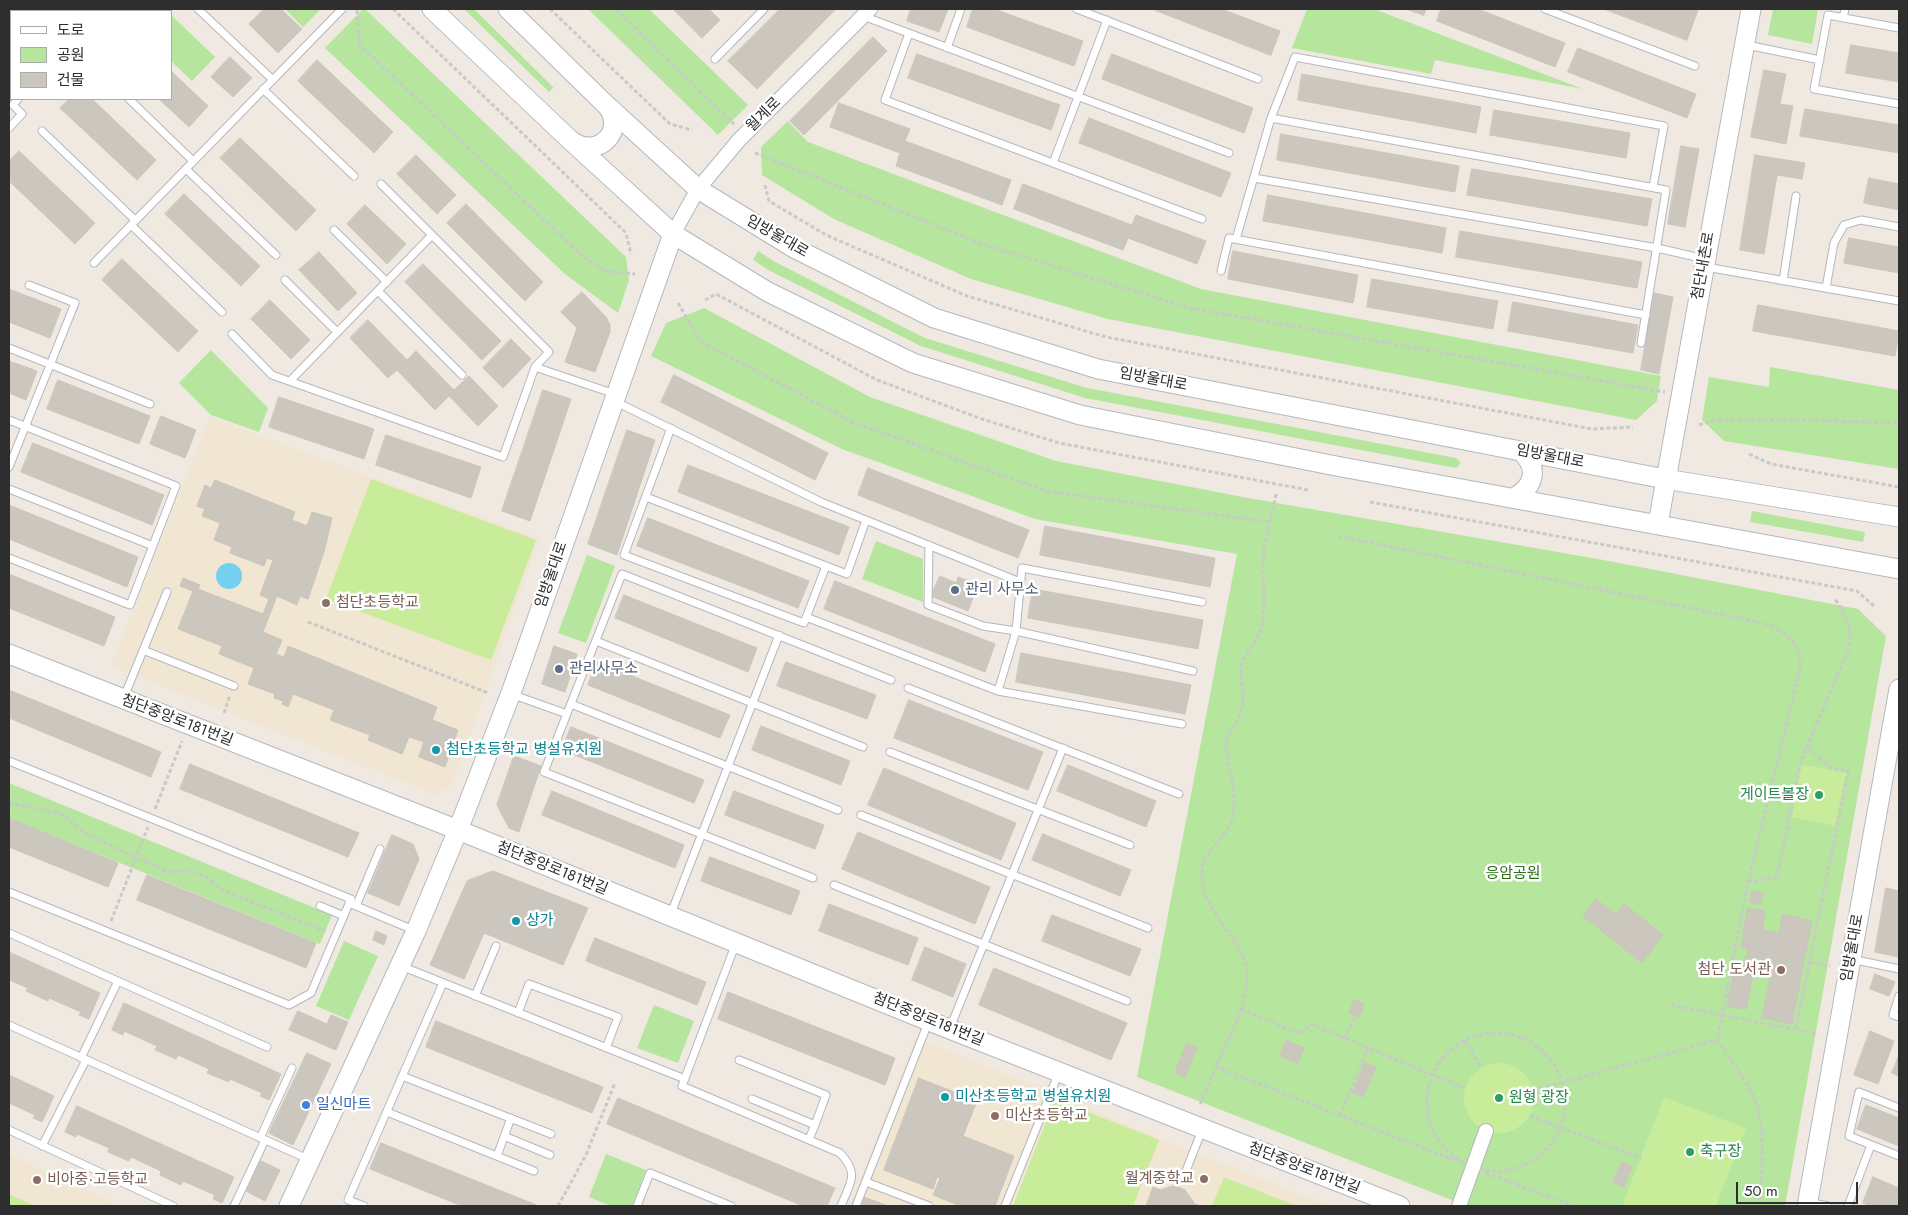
<!DOCTYPE html>
<html>
<head>
<meta charset="utf-8">
<style>
	body { margin:0 }
	#map { position:relative; width:1908px; height:1215px; overflow:hidden; background:#efe9e1; font-family:Jost,"Noto Sans KR",sans-serif }
	canvas { display:block }
	.frame { position:absolute; inset:0; border:10px solid #2e2e2e; pointer-events:none }
	.legend { position:absolute; left:10px; top:10px; width:162px; height:90px; box-sizing:border-box; background:#fff; border:1px solid #ababab; margin:0; padding:6px 9px; list-style:none; font-size:15px; color:#2e2e2e }
	.legend li { display:flex; align-items:center; gap:10px; height:25px }
	.legend b { width:25px; border:1px solid #ababab }
	.scale { position:absolute; left:1736px; top:1182px; width:122px; height:22px; box-sizing:border-box; border:2px solid #2e2e2e; border-top:0; padding-left:6px; font-size:15px; line-height:18px; white-space:nowrap; color:#2e2e2e; -webkit-text-stroke:4px #fff; paint-order:stroke }
</style>
</head>
<body>
<div id="map">
<canvas width="1908" height="1215"></canvas>
<div class="frame"></div>
<ul class="legend">
<li><b style="height:6px;background:#fff"></b>도로</li>
<li><b style="height:14px;background:#b6e59e"></b>공원</li>
<li><b style="height:14px;background:#cbc7bf"></b>건물</li>
</ul>
<div class="scale">50 m</div>
</div>
<script>
const g = document.querySelector('canvas').getContext('2d');
g.lineJoin = 'round';
function paint(path, color) { g.fillStyle = color; g.fill(path, 'evenodd'); }
function trace(path, color, width, dash) { g.strokeStyle = color; g.lineWidth = width; g.lineCap = dash ? 'butt' : 'round'; g.setLineDash(dash || []); g.stroke(path); }
function drawText(font, color, halo, rows, align = 'center') {
  g.font = font + ' Jost,"Noto Sans KR",sans-serif'; g.lineWidth = 5; g.setLineDash([]); g.textBaseline = 'middle'; g.strokeStyle = halo; g.fillStyle = color; for (const [text, x, y, turn = 0] of rows) {
    g.save(); g.translate(x, y); g.rotate((+turn || 0) * Math.PI / 180); g.textAlign = isNaN(turn) ? turn : align; if (halo) g.strokeText(text, 0, 0); g.fillText(text, 0, 0); g.restore();
  }
}
const education = new Path2D(`
	M210,417L539,539L452,785L436,795L111,666Z
	M915,1037L1162,1139L1330,1206H850Z
	M9,1154L121,1206H9Z`);
const green = new Path2D(`
	M285,9H321L303,27Z
	M363,9H365L626,257L629,280L618,313L565,274L325,48Z
	M464,9H474L553,87L557,83L549,92Z
	M588,9H649L748,105L718,135Z
	M1307,9H1374L1583,89L1435,60L1431,74L1292,48Z
	M1773,9H1818L1812,44L1768,35Z
	M171,15L215,57L192,81L171,61Z
	M788,121L808,142L1201,289L1661,376L1657,401L1636,420L1108,319L971,279L834,219L762,175L761,147Z
	M758,251L775,262L925,338L1087,388L1456,458L1461,463L1456,468L1085,398L921,346L770,271L753,260Z
	M704,308L870,397L1056,461L1248,498L1598,559L1858,609L1886,636L1785,1206H1467L1137,1077L1237,554L1035,519L842,449L651,356L666,323Z
	M211,350L268,408L259,432L211,415L179,383Z
	M1770,367L1899,390V469L1724,441L1702,420L1709,377L1769,387Z
	M1752,511L1865,532L1863,542L1750,522Z
	M876,541L923,559V602L862,579Z
	M587,555L615,566L586,643L558,633Z
	M9,783L332,915L320,944L9,818Z
	M344,941L378,956L349,1020L316,1006Z
	M654,1005L694,1021L678,1063L637,1048Z
	M606,1154L646,1170L632,1206H611L589,1197Z`);
const pitch = new Path2D(`
	M371,479L536,540L491,660L326,599Z
	M1801,764L1846,773L1835,826L1792,817Z
	M1464 1098a35 35 0 1 1 70 0a35 35 0 1 1-70 0Z
	M1664,1097L1746,1128L1716,1206H1622Z
	M1055,1099L1159,1140L1133,1206H1013Z
	M1224,1177L1296,1206H1212Z
	M9,1194L33,1205L32,1206H9Z`);
const water = new Path2D(`
	M216 576a13 13 0 1 1 26 0a13 13 0 1 1-26 0Z`);
const building = new Path2D(`
	M36,9H76L79,11H38Z
	M264,9H281L302,29L278,53L249,24Z
	M673,9H709L720,20L702,38Z
	M780,9H836L757,89L728,61Z
	M911,9H948L939,32L907,21Z
	M973,9H994L1083,41L1074,66L967,27Z
	M1152,9H1221L1280,31L1271,55Z
	M1406,9H1426L1424,15Z
	M1441,9H1478L1565,43L1555,67L1437,21Z
	M1604,9H1694L1698,10L1687,40Z
	M873,37L887,51L804,135L790,121Z
	M9,40L11,43V81L9,78Z
	M1851,45L1899,53V82L1846,73Z
	M1578,48L1696,94L1687,118L1568,72Z
	M917,54L1060,105L1051,130L908,78Z
	M1112,54L1253,108L1244,133L1102,79Z
	M230,57L252,78L233,97L211,77Z
	M317,60L393,132L374,153L298,81Z
	M1764,70L1786,74L1780,104L1793,106L1786,144L1751,137Z
	M171,71L208,106L189,127L159,99H171Z
	M1302,74L1481,107L1476,133L1298,100Z
	M69,99H92L156,160L137,180L60,108Z
	M839,103L910,129L905,141L1011,180L1002,205L896,166L900,153L830,127Z
	M1805,109L1899,125V153L1800,136Z
	M1494,110L1630,133L1626,158L1490,135Z
	M1089,118L1231,173L1221,197L1079,143Z
	M1281,134L1459,166L1455,192L1277,160Z
	M240,138L316,210L296,231L220,158Z
	M1681,146L1699,149L1685,227L1668,224Z
	M19,151L95,223L75,244L9,181V161Z
	M416,155L456,195L437,214L397,174Z
	M1755,155L1805,163L1802,179L1777,175L1764,254L1740,250Z
	M1472,169L1652,199L1647,226L1467,195Z
	M1869,178L1899,184V210L1864,203Z
	M1023,184L1132,225L1136,215L1206,241L1197,264L1128,238L1123,250L1014,209Z
	M184,194L260,266L241,286L165,214Z
	M1268,195L1446,228L1442,253L1263,221Z
	M466,204L543,282L525,301L447,223Z
	M365,205L406,244L387,264L347,224Z
	M1460,231L1642,262L1637,288L1456,257Z
	M1849,238L1899,247V273L1844,263Z
	M1233,251L1358,275L1353,303L1228,279Z
	M319,252L357,293L338,311L299,270Z
	M122,259L198,331L178,352L102,280Z
	M423,264L501,341L482,360L405,282Z
	M1372,279L1498,301L1493,329L1367,307Z
	M9,289L61,309L50,338L9,322Z
	M582,292L606,317L610,325V332L595,372L565,362L577,328L561,312Z
	M1654,293L1673,297L1659,374L1641,370Z
	M270,300L310,340L291,359L251,319Z
	M1513,302L1638,325L1633,353L1508,331Z
	M1758,305L1899,331L1895,356L1753,331Z
	M368,320L407,360L416,351L454,390L469,376L498,406L478,426L449,396L435,410L397,370L388,378L350,338Z
	M511,339L531,359L503,388L483,368Z
	M9,361L37,371L26,400L9,393Z
	M674,375L828,453L815,480L661,402Z
	M58,380L150,416L139,444L47,409Z
	M543,390L571,399L530,521L502,511Z
	M279,397L374,429L364,459L269,427Z
	M161,416L196,430L185,458L150,444Z
	M627,430L655,440L617,555L588,544Z
	M386,435L481,467L471,498L376,465Z
	M33,443L164,495L152,525L21,472Z
	M688,465L849,527L839,555L678,492Z
	M868,468L1029,530L1018,558L858,495Z
	M215,480L295,512L292,520L307,526L312,512L332,518L324,552L308,599L300,596L297,605L277,596L263,632L282,640L276,654L284,657L288,646L437,707L424,742L409,737L402,754L368,740L370,735L330,720L334,710L293,694L288,707L282,704L283,701L274,698L275,694L248,684L254,668L219,654L222,646L178,629L193,591L180,586L183,578L200,585L198,589L263,614L269,599L260,595L273,560L267,558L264,566L230,553L232,547L214,540L220,523L202,516L205,509L197,506L205,485L211,488Z
	M9,505L138,557L127,587L9,539Z
	M648,518L809,581L798,608L637,546Z
	M1045,526L1215,558L1210,587L1040,555Z
	M9,574L115,617L104,646L9,608Z
	M940,576L956,583L958,577L978,584L968,611L931,596Z
	M835,581L995,644L985,672L824,609Z
	M1033,589L1203,620L1198,649L1028,618Z
	M624,595L757,648L748,672L615,618Z
	M554,646L577,654L565,692L542,684Z
	M1021,653L1191,685L1185,714L1016,682Z
	M597,662L730,715L720,738L588,685Z
	M786,662L876,695L867,719L777,686Z
	M9,690L161,752L151,777L9,718Z
	M909,700L1043,752L1028,790L894,738Z
	M432,720L458,730L445,767L419,757Z
	M761,726L850,761L841,785L752,750Z
	M571,727L704,780L694,803L562,750Z
	M514,756L541,766L519,832L509,828L497,805Z
	M190,764L359,833L348,857L180,789Z
	M1068,765L1156,801L1146,827L1057,791Z
	M884,768L1016,823L1001,860L868,805Z
	M552,791L684,845L675,868L542,815Z
	M734,791L824,825L815,849L725,815Z
	M9,818L118,863L108,887L9,847Z
	M858,832L990,887L975,924L842,869Z
	M1043,834L1131,870L1120,896L1032,860Z
	M392,835L413,844L419,859L399,906L368,893Z
	M710,857L800,891L791,915L701,881Z
	M493,871L588,908L563,965L484,933L464,979L430,965L467,881Z
	M147,875L316,943L306,968L137,900Z
	M1886,888L1899,891L1898,957L1875,952Z
	M1752,891L1763,893L1761,904L1750,902Z
	M1596,899L1616,915L1624,904L1663,935L1642,963L1583,916Z
	M829,904L918,938L908,965L819,931Z
	M1748,908L1765,911L1762,930L1779,933L1782,914L1812,921L1792,1024L1762,1018L1770,977L1759,975L1762,963L1752,961L1751,964L1755,965L1746,1009L1727,1006L1736,962L1745,963L1748,949L1741,947Z
	M1052,915L1141,949L1130,976L1042,941Z
	M376,931L387,936L384,945L373,940Z
	M595,938L706,982L697,1005L586,961Z
	M925,947L966,964L953,997L912,980Z
	M9,952L100,993L89,1019L79,1015L81,1012L49,998L48,1001L26,991L28,988L9,980Z
	M994,968L1127,1023L1111,1060L979,1005Z
	M1875,974L1895,982L1889,996L1870,989Z
	M728,992L895,1058L885,1085L718,1019Z
	M1354,1000L1364,1004L1359,1017L1349,1013Z
	M124,1003L281,1074L269,1100L260,1096L262,1093L230,1079L229,1082L207,1073L209,1069L178,1055L176,1059L155,1050L157,1046L124,1031L123,1035L112,1030Z
	M298,1011L327,1024L331,1015L348,1022L336,1050L289,1030Z
	M436,1021L603,1087L592,1113L426,1047Z
	M1870,1031L1894,1041L1878,1084L1854,1075Z
	M1286,1040L1304,1048L1298,1063L1280,1056Z
	M1187,1043L1197,1047L1185,1077L1175,1073Z
	M307,1053L331,1064L293,1145L269,1133Z
	M1899,1055V1076L1892,1073Z
	M1365,1063L1376,1067L1363,1097L1353,1093Z
	M9,1075L54,1096L42,1122L33,1118L35,1115L9,1103Z
	M919,1078L926,1081L920,1096L964,1113L970,1098L977,1101L963,1136L1014,1156L995,1206H958V1205L933,1195L940,1178L937,1177L933,1189L884,1170Z
	M926,1081L970,1098L964,1113L920,1096Z
	M618,1098L835,1188L827,1206H803L607,1124Z
	M1866,1105L1899,1118V1146L1857,1129Z
	M77,1106L234,1177L222,1203L213,1199L215,1195L183,1181L181,1185L160,1175L161,1171L131,1157L129,1161L108,1152L109,1148L77,1134L76,1137L65,1132Z
	M381,1143L539,1206H462L370,1169Z
	M261,1161L280,1170L265,1201L246,1191Z
	M1622,1162L1632,1166L1624,1187L1613,1182Z
	M1873,1177L1899,1188V1206H1871L1863,1203Z
	M1173,1186L1179,1187L1185,1190L1195,1204L1201,1206H1146L1153,1187L1160,1190Z
	M864,1197L888,1206H861Z`);
const path = new Path2D(`
	M393,9L626,233L631,254
	M550,9L670,124L692,130
	M615,9L734,124
	M357,10L360,45L581,255L605,271L635,274
	M755,153L982,244L1190,308L1665,392
	M765,185L769,201L826,235L967,296L1106,337L1592,429L1633,427
	M705,300L716,294L877,380L982,419L1059,443L1308,490
	M678,303L701,342L855,423L1046,491L1270,522
	M1699,425L1716,420H1804L1899,423
	M1749,454L1771,464L1899,487
	M1276,494C1272,516 1264,539 1263,562C1262,583 1268,614 1259,634C1255,645 1245,652 1242,664C1238,677 1245,689 1243,702C1241,718 1232,729 1225,743C1229,768 1238,793 1232,819C1227,838 1202,851 1202,871C1200,916 1248,939 1247,977C1247,1008 1228,1039 1216,1067L1459,1162
	M1370,502L1857,591L1874,606
	M1338,536L1763,623C1788,633 1802,642 1800,670L1748,882L1717,1040
	M308,622L488,693
	M224,713L230,695
	M9,803L59,813L64,815L83,832L167,872L189,871L197,873L205,876L222,890L325,931
	M155,809L182,741
	M1748,882L1777,877L1801,761L1848,650C1854,628 1846,617 1835,599
	M111,921L148,827
	M1810,962L1830,966
	M1671,1005L1818,1034
	M1241,1009L1300,1034L1311,1024L1466,1089
	M1796,1029L1848,771L1832,768L1807,748
	M1427 1102a69 69 0 1 1 138 0a69 69 0 1 1-138 0Z
	M1345,1039L1354,1018
	M1465,1040L1481,1068
	M1534,1090L1717,1040C1731,1060 1749,1082 1757,1106C1766,1138 1761,1173 1759,1206
	M1200,1104L1216,1067
	M1340,1116L1368,1048
	M1530,1116L1641,1158
	M1486,1173L1574,1206
	M558,1206L586,1155L615,1083`);
const lane = new Path2D(`
	M15,9L17,11
	M106,9L108,10L109,9
	M198,9L273,80
	M1077,9L1258,79
	M1545,9L1695,66
	M863,16L1229,153
	M1843,18L1845,9
	M1899,28L1828,15L1814,89L1899,104
	M909,33L885,100L1202,219
	M1747,45L1820,60
	M947,48L961,9
	M715,59L764,9
	M263,89L354,176
	M129,99L193,161
	M1271,118L1666,190L1641,343
	M9,128L22,114L13,105L18,99
	M42,131L135,220
	M1053,163L1107,20
	M186,169L276,255
	M1254,178L1657,248L1705,259
	M381,184L549,352L535,367
	M131,225L222,312
	M334,230L387,282
	M1236,239L1271,118L1295,57L1664,126L1653,187
	M94,263L342,9
	M1706,267L1899,301
	M1221,271L1229,238L1646,315
	M285,280L337,332
	M1783,281L1796,196
	M1826,288L1834,243L1844,225L1861,220L1899,227
	M378,291L462,375
	M232,334L272,375L503,457L535,367L615,394
	M9,348L150,404
	M290,381L432,235
	M616,402L821,502L1020,582
	M9,420L176,486L130,605L9,558
	M671,428L624,555L804,623L826,566
	M9,467L75,303L29,285
	M9,489L153,546
	M646,497L847,574L866,520
	M929,545L928,605L983,626L1016,631L1193,671
	M806,617L998,691L1182,724
	M596,641L863,747
	M143,650L234,686
	M908,688L1179,794
	M998,691L1016,631L1022,568L1202,602
	M511,694L567,714
	M124,697L167,592
	M571,704L838,810
	M890,752L1130,845
	M9,761L351,899L311,993L289,1005L9,892
	M861,815L1148,928
	M813,878L544,772L622,574L891,680
	M834,885L1127,1001
	M349,903L416,931
	M320,906L344,916
	M356,906L380,849
	M670,916L779,635
	M9,933L267,1047
	M736,943L682,1086L840,1153C860,1174 850,1183 841,1206
	M1851,959L1899,969
	M401,966L685,1079
	M475,996L496,946
	M1899,996L1893,1015L1899,1017
	M518,1013L529,984L618,1017L606,1048
	M9,1025L310,1160
	M950,1028L1063,748
	M81,1058L118,981
	M739,1060L826,1095L815,1125
	M402,1076L551,1134
	M752,1099L815,1125L809,1139
	M1899,1108L1859,1092L1849,1136L1899,1156
	M387,1112L534,1171
	M9,1130L173,1206
	M504,1136L550,1155
	M260,1138L292,1068
	M42,1146L86,1060
	M497,1156L511,1118
	M1184,1176L1202,1130
	M866,1182L929,1206
	M1808,1202L1828,1206
	M234,1206L265,1140
	M364,1206L348,1200L443,983
	M637,1206L650,1173L731,1206
	M856,1206L928,1023
	M1005,1206L1059,1072
	M1848,1206L1871,1145`);
const street = new Path2D(`
	M673,234L698,189L739,140L870,9
	M1459,1206L1486,1131`);
const secondary = new Path2D(`
	M432,9L568,138L673,234L768,292L913,363L1080,415L1336,466L1899,569
	M508,9L603,102L698,189L794,248L934,318L1098,369L1665,479L1899,517
	M573,142C598,159 627,130 607,106
	M1514,498C1535,486 1539,468 1521,451
	M1658,524L1751,9
	M9,654L458,830L929,1021L1400,1206
	M289,1206L416,931L458,830L511,693L673,234
	M1807,1206L1899,689`);
const markers = [
	[955,590,5,"#5c6f8a"],
	[326,603,5,"#8d6e63"],
	[559,669,5,"#5c6f8a"],
	[436,750,5,"#0f9aa8"],
	[1819,795,5,"#2e9e5b"],
	[516,921,5,"#0f9aa8"],
	[1781,970,5,"#8d6e63"],
	[945,1097,5,"#0f9aa8"],
	[1499,1098,5,"#2e9e5b"],
	[306,1105,5,"#3f7fe0"],
	[995,1116,5,"#8d6e63"],
	[1690,1152,5,"#2e9e5b"],
	[1204,1179,5,"#8d6e63"],
	[37,1180,5,"#8d6e63"]
];
const streetNames = [
	["월계로",764,115,-45],
	["임방울대로",777,237,30],
	["첨단내촌로",1704,266,-80],
	["임방울대로",1153,380,11],
	["임방울대로",1550,457,11],
	["임방울대로",552,575,-71],
	["첨단중앙로181번길",177,721,21],
	["첨단중앙로181번길",552,869,22],
	["임방울대로",1853,948,-80],
	["첨단중앙로181번길",928,1020,22],
	["첨단중앙로181번길",1304,1169,21]
];
const serviceNames = [
	["관리 사무소",965,590],
	["관리사무소",569,669]
];
const educationNames = [
	["첨단초등학교",336,603],
	["첨단 도서관",1771,970,"right"],
	["미산초등학교",1005,1116],
	["월계중학교",1194,1179,"right"],
	["비아중·고등학교",47,1180]
];
const cultureNames = [
	["첨단초등학교 병설유치원",446,750],
	["상가",526,921],
	["미산초등학교 병설유치원",955,1097]
];
const leisureNames = [
	["게이트볼장",1809,795,"right"],
	["원형 광장",1509,1098],
	["축구장",1700,1152]
];
const parkNames = [
	["응암공원",1513,874]
];
const shopNames = [
	["일신마트",316,1105]
];
paint(education, '#f0e6d1');
paint(green, '#b6e59e');
paint(pitch, '#c9ec9a');
paint(water, '#75cff0');
paint(building, '#cbc7bf');
trace(building, '#cbc5ba', 1);
trace(lane, '#b4b7c1', 9);
trace(street, '#b4b7c1', 16);
trace(secondary, '#b4b7c1', 21);
trace(path, '#c9c9c9', 3, [4, 2.5]);
trace(lane, '#fff', 7);
trace(street, '#fff', 14);
trace(secondary, '#fff', 19);
for (const [x, y, r, color] of markers) { const dot = new Path2D(); dot.arc(x, y, r, 0, 2 * Math.PI); g.fillStyle = color; g.fill(dot); trace(dot, '#fff', 2); }
drawText('15px', '#2e2e2e', '#fff', streetNames);
drawText('15px', '#4e5e75', '#fff', serviceNames, 'left');
drawText('15px', '#785e54', '#fff', educationNames, 'left');
drawText('15px', '#0d838f', '#fff', cultureNames, 'left');
drawText('15px', '#27864d', '#fff', leisureNames, 'left');
drawText('15px', '#2c6e1b', '#fff', parkNames);
drawText('15px', '#366cbe', '#fff', shopNames, 'left');
</script>
</body>
</html>
